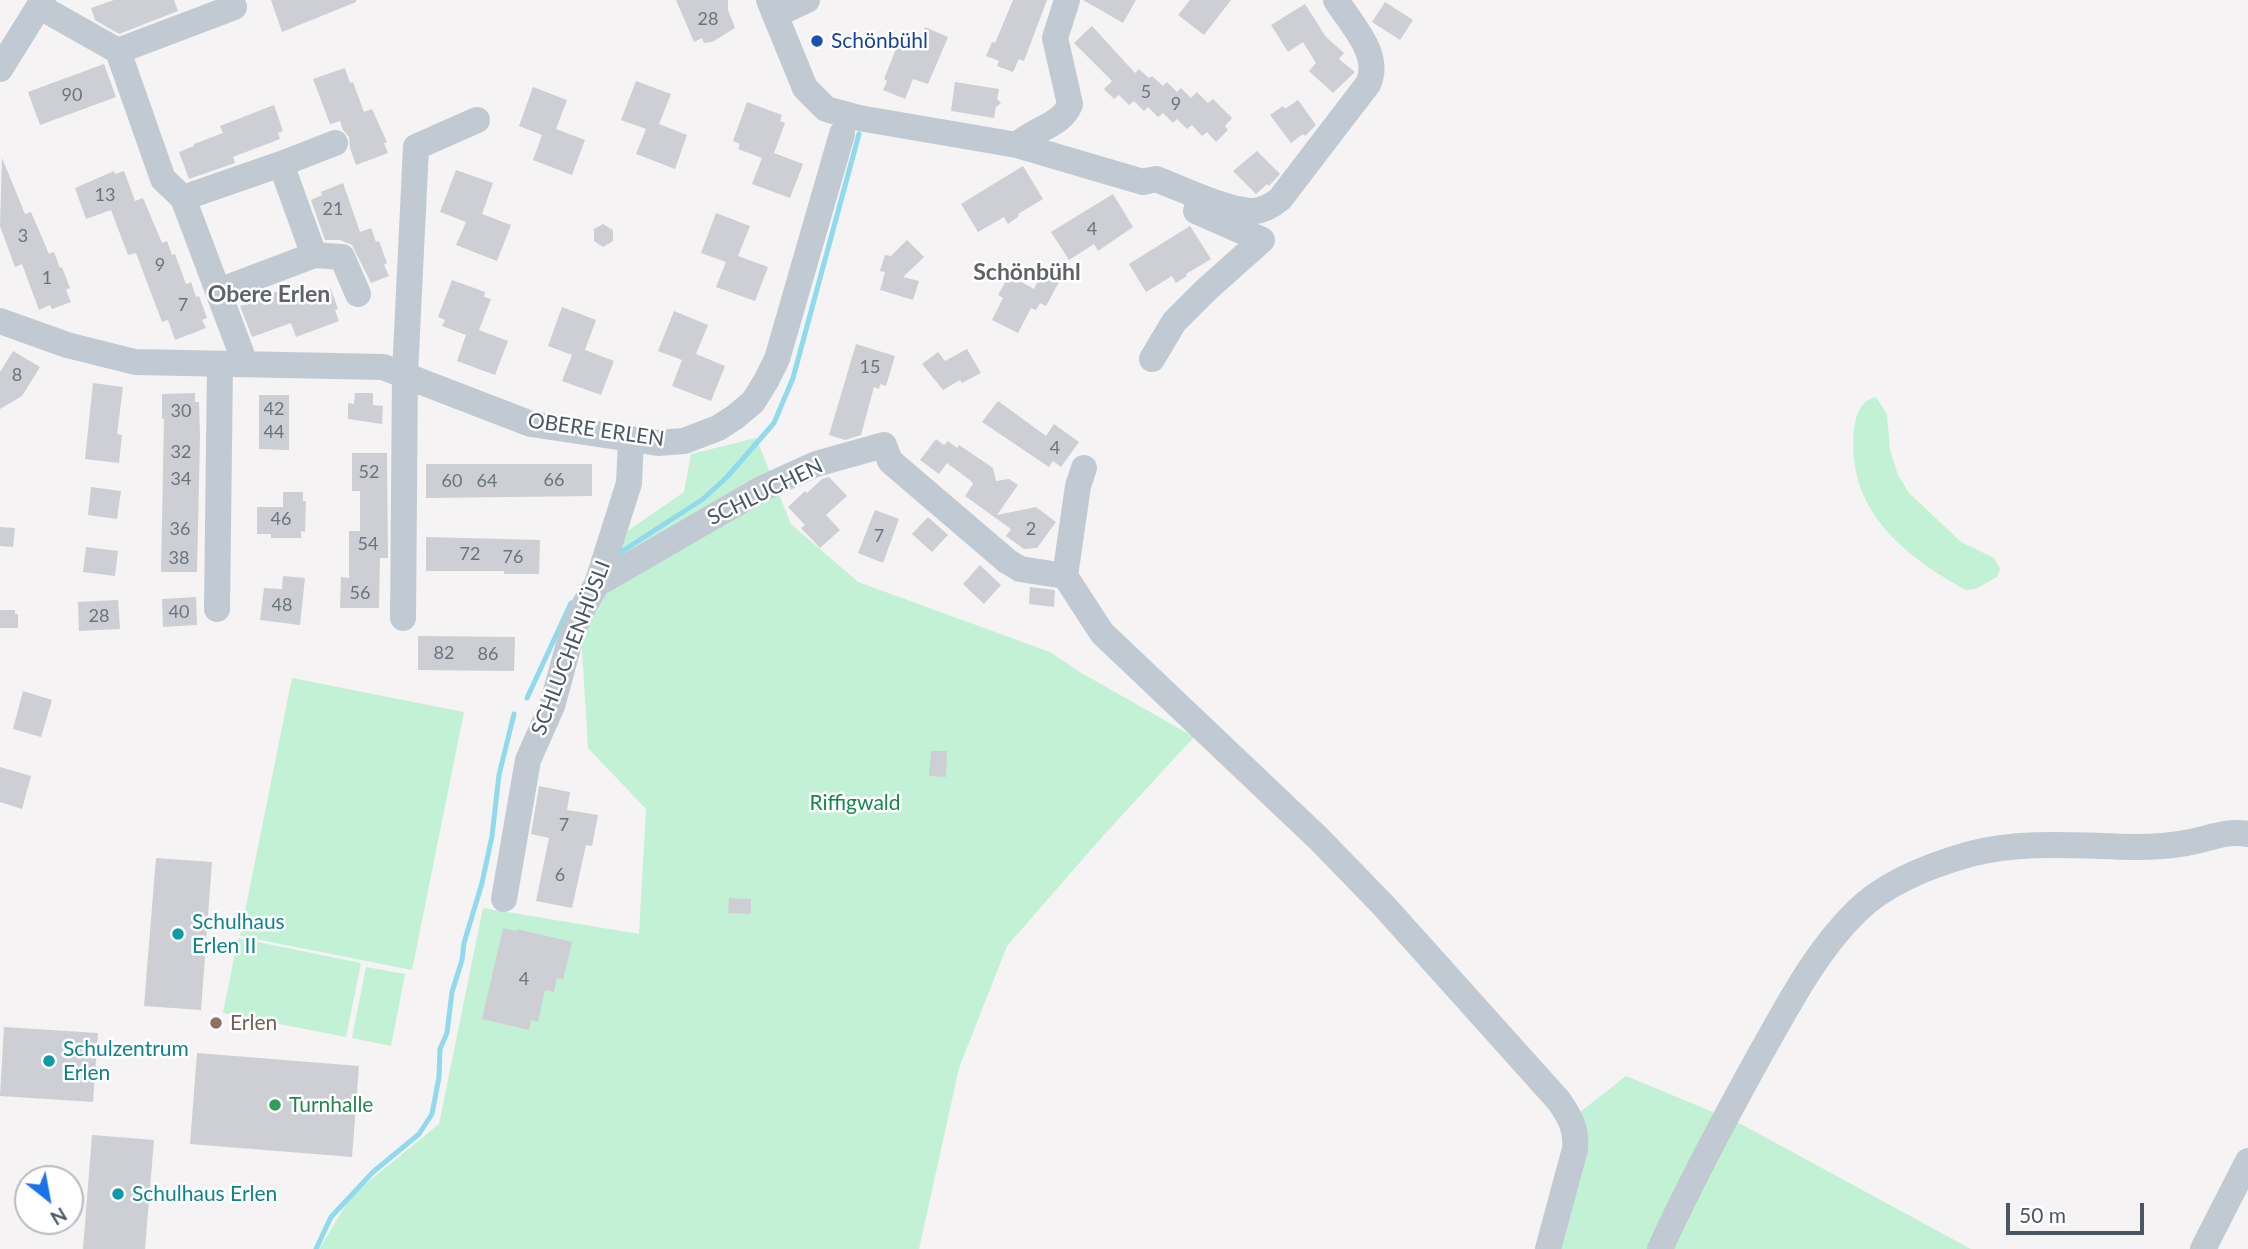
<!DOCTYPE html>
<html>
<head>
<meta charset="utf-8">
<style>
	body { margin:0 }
	#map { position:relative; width:2248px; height:1249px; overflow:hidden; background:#f5f3f3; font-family:Lato,sans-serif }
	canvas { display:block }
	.north { position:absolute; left:14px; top:1165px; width:70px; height:70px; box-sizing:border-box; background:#fff; border:2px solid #b7bbc0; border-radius:50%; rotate:149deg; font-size:19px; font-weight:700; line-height:28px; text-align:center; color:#4a5661 }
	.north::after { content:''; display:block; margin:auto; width:24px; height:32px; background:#1a73e8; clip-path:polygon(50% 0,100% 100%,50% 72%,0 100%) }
	.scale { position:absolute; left:2006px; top:1203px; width:138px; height:32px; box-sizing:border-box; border:4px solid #4a5661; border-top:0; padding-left:9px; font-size:21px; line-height:24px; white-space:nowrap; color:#4a5661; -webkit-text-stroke:5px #fff; paint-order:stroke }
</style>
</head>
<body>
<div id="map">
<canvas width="2248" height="1249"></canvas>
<div class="north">N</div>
<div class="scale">50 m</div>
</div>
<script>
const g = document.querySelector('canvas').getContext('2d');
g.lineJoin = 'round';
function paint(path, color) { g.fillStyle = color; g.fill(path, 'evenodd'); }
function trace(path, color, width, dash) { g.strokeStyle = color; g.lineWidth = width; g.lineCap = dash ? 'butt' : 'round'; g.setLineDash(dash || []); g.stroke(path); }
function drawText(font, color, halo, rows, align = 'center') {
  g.font = font + ' Lato,sans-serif'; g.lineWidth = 5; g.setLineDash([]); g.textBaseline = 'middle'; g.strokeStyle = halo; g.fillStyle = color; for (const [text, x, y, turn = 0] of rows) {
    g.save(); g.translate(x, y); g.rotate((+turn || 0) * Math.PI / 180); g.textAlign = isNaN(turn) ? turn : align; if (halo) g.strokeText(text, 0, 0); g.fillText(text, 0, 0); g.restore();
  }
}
const green = new Path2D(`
	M1876,397L1887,414L1890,450L1898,475L1909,493L1961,542L1994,558L2000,569L1997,577L1975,589L1966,590C1902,555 1846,509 1854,430C1856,414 1860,401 1876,397Z
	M756,438L791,524L858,582L1050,652L1078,671L1194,737L1102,837L1007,946L959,1068L919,1249H319L352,1195L439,1124L483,908L639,934L646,809L588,748L581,633L623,534L684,492L691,454Z
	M292,678L464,712L412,970L240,936Z
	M238,938L361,963L346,1037L223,1013Z
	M366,967L405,974L391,1046L352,1038Z
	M1626,1076L1737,1122L1971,1249H1552L1579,1113Z`);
const stream = new Path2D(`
	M618,554L703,499L727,477L774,423L793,378L859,134
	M527,698L571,603
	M316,1249L331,1217L373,1172L419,1134L432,1114L439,1077L440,1049L447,1033L452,992L462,960L464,943L482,883L492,836L499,775L514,714`);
const building = new Path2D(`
	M114,0H174L178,11L119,34L95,20L91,8Z
	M271,0H356V2L282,32Z
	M676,0H728V10L735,28L712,42L704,43L702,38L694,42Z
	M1013,0H1047L1024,61L1019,59L1013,72L997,66L999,61L986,56L992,42L995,43Z
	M1083,0H1136L1123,23Z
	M1190,0H1231L1204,35L1178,15Z
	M1385,2L1413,20L1400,40L1372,22Z
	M1305,4L1326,37L1344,53L1339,59L1355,72L1333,93L1309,71L1316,63L1303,42L1288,52L1271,25Z
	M1092,26L1135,73L1139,69L1149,78L1152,76L1163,86L1167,82L1177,92L1181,88L1191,98L1197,92L1208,103L1213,99L1232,118L1225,126L1228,130L1216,142L1207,132L1202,136L1192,125L1187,129L1177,119L1173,123L1163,113L1158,117L1148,107L1144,111L1134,101L1129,105L1119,95L1114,99L1104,89L1112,81L1074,43Z
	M925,27L948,37L928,84L913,79L905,99L883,90L887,81L884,79L900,39L915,45L919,34L922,35Z
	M104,64L116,97L40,125L28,92Z
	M345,68L350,83L353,82L364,112L372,109L387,142L384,143L388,153L356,165L350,148L349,137L343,130L340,121L330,124L313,79Z
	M636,81L671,94L659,124L687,135L675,169L636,154L646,129L621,120Z
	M955,82L999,89L997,99L1001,103L996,107L994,118L951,111Z
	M533,87L567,100L556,129L585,140L572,175L533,160L542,135L519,126Z
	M1298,100L1316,125L1305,136L1303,134L1291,143L1270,115L1283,106L1285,109Z
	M747,102L782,115L780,121L785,123L774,153L803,164L790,198L752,184L762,158L738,149L740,144L733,141Z
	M274,105L283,131L278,133L280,139L233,157L235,163L189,179L179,152L194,146V144L223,133L220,126Z
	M1257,151L1280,174L1269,186L1267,184L1256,194L1233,171Z
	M2,158L25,214L31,212L49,254L54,252L60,268L62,267L70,288L66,290L71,302L52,309L50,305L39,310L22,264L15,267L0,226Z
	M1023,166L1043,199L1018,214L1019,216L1008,224L1004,217L978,232L961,204Z
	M456,170L493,183L482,214L511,225L497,261L456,245L466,222L440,212Z
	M114,171L115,174L124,171L135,201L143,198L162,243L167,241L172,255L175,254L186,284L191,282L196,297L199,296L207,318L202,320L206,328L175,340L168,320L162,322L136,253L128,255L111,210L86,219L75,188Z
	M343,183L360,232L371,228L376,242L379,241L387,263L384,265L389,276L371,283L352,245L340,240H325L311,200L322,195L321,192Z
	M1113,194L1133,227L1098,251L1094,244L1069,260L1051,232Z
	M716,213L750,226L738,256L768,267L755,301L716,287L726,262L701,253Z
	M603,224L613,230V241L603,247L594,241V229Z
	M1190,226L1211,259L1186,274L1187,276L1176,283L1172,276L1146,292L1129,264Z
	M907,240L924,257L903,277L919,281L913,300L880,290L885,272L880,271L885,255L891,256Z
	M1042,273L1059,282L1046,306L1040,303L1036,310L1031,308L1018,333L992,320L1003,298L998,295L1009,275L1034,289Z
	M452,280L485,292L484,297L491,299L479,330L508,341L495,375L457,361L466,335L442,326L445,320L438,317Z
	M331,289L338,309L335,310L339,321L296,337L291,323L252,337L240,306L251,302L250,299L279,291L284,303L319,290L320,292Z
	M562,307L596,320L585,350L614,361L601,395L562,381L572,355L548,346Z
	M674,311L708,325L696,354L725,366L711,401L672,386L682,360L658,351Z
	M856,344L895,356L886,386L880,384L879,389L874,387L861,435L845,440L829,435Z
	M967,349L981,373L962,383L960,380L943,390L922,364L938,352L945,361Z
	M13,351L40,367L22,396L0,409V372Z
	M93,383L123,387L117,434L122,435L119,463L85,459Z
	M195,393V402H199L200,437L197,572H161L164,419H162V394Z
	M355,393H373V405L383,406L382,424L348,419V403L354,404Z
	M259,395H289V450L259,449Z
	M998,401L1046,436L1054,424L1079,442L1061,467L1053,461L1049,467L982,422Z
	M936,439L944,445L948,441L957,448L959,445L993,468L996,481L1009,479L1018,485L997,515L1036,507L1056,522L1037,548L1024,549L1006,536L1011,529L965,496L973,484L971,481L947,463L939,474L920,460Z
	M352,453H387L388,558H380L379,608H340L341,577L349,578V531H360V491H352Z
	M426,464H592V496L426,498Z
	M829,477L847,496L826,515L840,530L820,548L801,528L805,525L788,507L805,491L807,493L822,479Z
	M91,487L121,491L117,519L88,515Z
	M283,492H303V501H306L305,532L301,531V538H271V534H257V507H283Z
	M875,510L899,519L883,563L858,553Z
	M928,517L948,535L932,552L912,534Z
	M0,527L15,528L13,547L0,546Z
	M426,537L540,540L539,574H504V571H426Z
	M86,547L118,551L115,576L83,572Z
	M980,565L1001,585L984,604L963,584Z
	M283,576L305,578L300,625L260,620L264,588L282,589Z
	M1030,587L1055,590L1054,607L1029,604Z
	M196,597L197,625L163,627L162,599Z
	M118,600L120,629L79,631L78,602Z
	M0,610H15V614H18V628H0Z
	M418,636L515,637L514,671L418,670Z
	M23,691L52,700L41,737L13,729Z
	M931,751H947L946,777L929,776Z
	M0,767L31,776L22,809L0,802Z
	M539,786L570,792L567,810L598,815L592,846L586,845L572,908L536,901L549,838L531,834Z
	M156,858L212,862L201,1010L144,1006Z
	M729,898L751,899V914L728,913Z
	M503,928L517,931V929L572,942L563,980L557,978L554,992L545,990L538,1022L531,1020L529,1030L482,1019Z
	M4,1027L98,1033L93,1102L0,1096Z
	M197,1053L359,1066L352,1157L190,1144Z
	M92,1135L154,1140L145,1249H83Z`);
const minor = new Path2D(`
	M769,0L805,88L826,109L859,118L1017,145L1143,182L1156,179C1182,189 1223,209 1250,211C1260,212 1272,206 1280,199L1368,84C1382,55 1351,24 1336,0
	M49,12L118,51L163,179L183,198
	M775,15L807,0
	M118,51L234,7
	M0,69L43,0
	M1017,145C1033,129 1062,126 1070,104L1055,38L1067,0
	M281,164L335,143
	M219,291L314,255
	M0,321L67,345L135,362L383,367L531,424L658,443L684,441L718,428L735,417L753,402L766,381L777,359L842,134
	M1152,359L1174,322L1206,290L1262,240L1196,211
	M245,363L183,198L281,164L314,255L342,257L358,294
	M1084,468L1078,486L1065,576L1102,633L1319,839L1384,906L1559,1101C1570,1117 1577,1129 1575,1149L1548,1249
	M597,584L763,488L816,464L884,445L890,461L1007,561L1020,569L1065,576
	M217,609L220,364
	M403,618L405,374L416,147L477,120
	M504,899L528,760L552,706L572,633L582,609L597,584L629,483L631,440
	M1660,1249C1691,1181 1726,1116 1762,1051C1790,1002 1816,951 1857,911C1886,882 1931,865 1970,854C2022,840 2080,846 2133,847C2152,847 2173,846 2191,842C2211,838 2228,830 2248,834
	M2203,1249L2248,1161`);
const markers = [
	[817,41,7,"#1a4fb4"],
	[178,934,7,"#0f9aa8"],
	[216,1023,7,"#8d6e63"],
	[49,1061,7,"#0f9aa8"],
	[275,1105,7,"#2e9e5b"],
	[118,1194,7,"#0f9aa8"]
];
const numberNames = [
	["28",708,19],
	["5",1146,92],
	["90",72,95],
	["9",1176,104],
	["13",105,195],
	["21",333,209],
	["4",1092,229],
	["3",23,236],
	["9",160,265],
	["1",47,278],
	["7",183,305],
	["15",870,367],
	["8",17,375],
	["42",274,409],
	["30",181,411],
	["44",274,432],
	["4",1055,448],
	["32",181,452],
	["52",369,472],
	["34",181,479],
	["66",554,480],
	["60",452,481],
	["64",487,481],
	["46",281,519],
	["36",180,529],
	["2",1031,529],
	["7",879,536],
	["54",368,544],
	["72",470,554],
	["76",513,557],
	["38",179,558],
	["56",360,593],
	["48",282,605],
	["40",179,612],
	["28",99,616],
	["82",444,653],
	["86",488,654],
	["7",564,825],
	["6",560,875],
	["4",524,979]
];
const transitNames = [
	["Schönbühl",831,41]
];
const streetNames = [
	["OBERE ERLEN",596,430,8],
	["SCHLUCHEN",765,492,-26],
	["SCHLUCHENHÜSLI",571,648,-69]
];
const parkNames = [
	["Riffigwald",855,803]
];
const cultureNames = [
	["Schulhaus",192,922],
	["Erlen II",192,946],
	["Schulzentrum",63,1049],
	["Erlen",63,1073],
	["Schulhaus Erlen",132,1194]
];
const educationNames = [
	["Erlen",230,1023]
];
const leisureNames = [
	["Turnhalle",289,1105]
];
const neighbourhoodNames = [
	["Schönbühl",1027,273],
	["Obere Erlen",269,295]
];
paint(green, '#c3f1d5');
trace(stream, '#90daee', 5);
paint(building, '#cdcfd5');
trace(minor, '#c1cad2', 26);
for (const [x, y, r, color] of markers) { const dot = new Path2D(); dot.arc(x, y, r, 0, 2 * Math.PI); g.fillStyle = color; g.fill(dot); trace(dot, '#fff', 2.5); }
drawText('18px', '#6b747e', null, numberNames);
drawText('21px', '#164399', '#fff', transitNames, 'left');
drawText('21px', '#4a5661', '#fff', streetNames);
drawText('21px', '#17864f', '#fff', parkNames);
drawText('21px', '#0d838f', '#fff', cultureNames, 'left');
drawText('21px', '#785e54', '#fff', educationNames, 'left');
drawText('21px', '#27864d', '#fff', leisureNames, 'left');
drawText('bold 23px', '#5f6368', '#fff', neighbourhoodNames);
</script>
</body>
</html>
